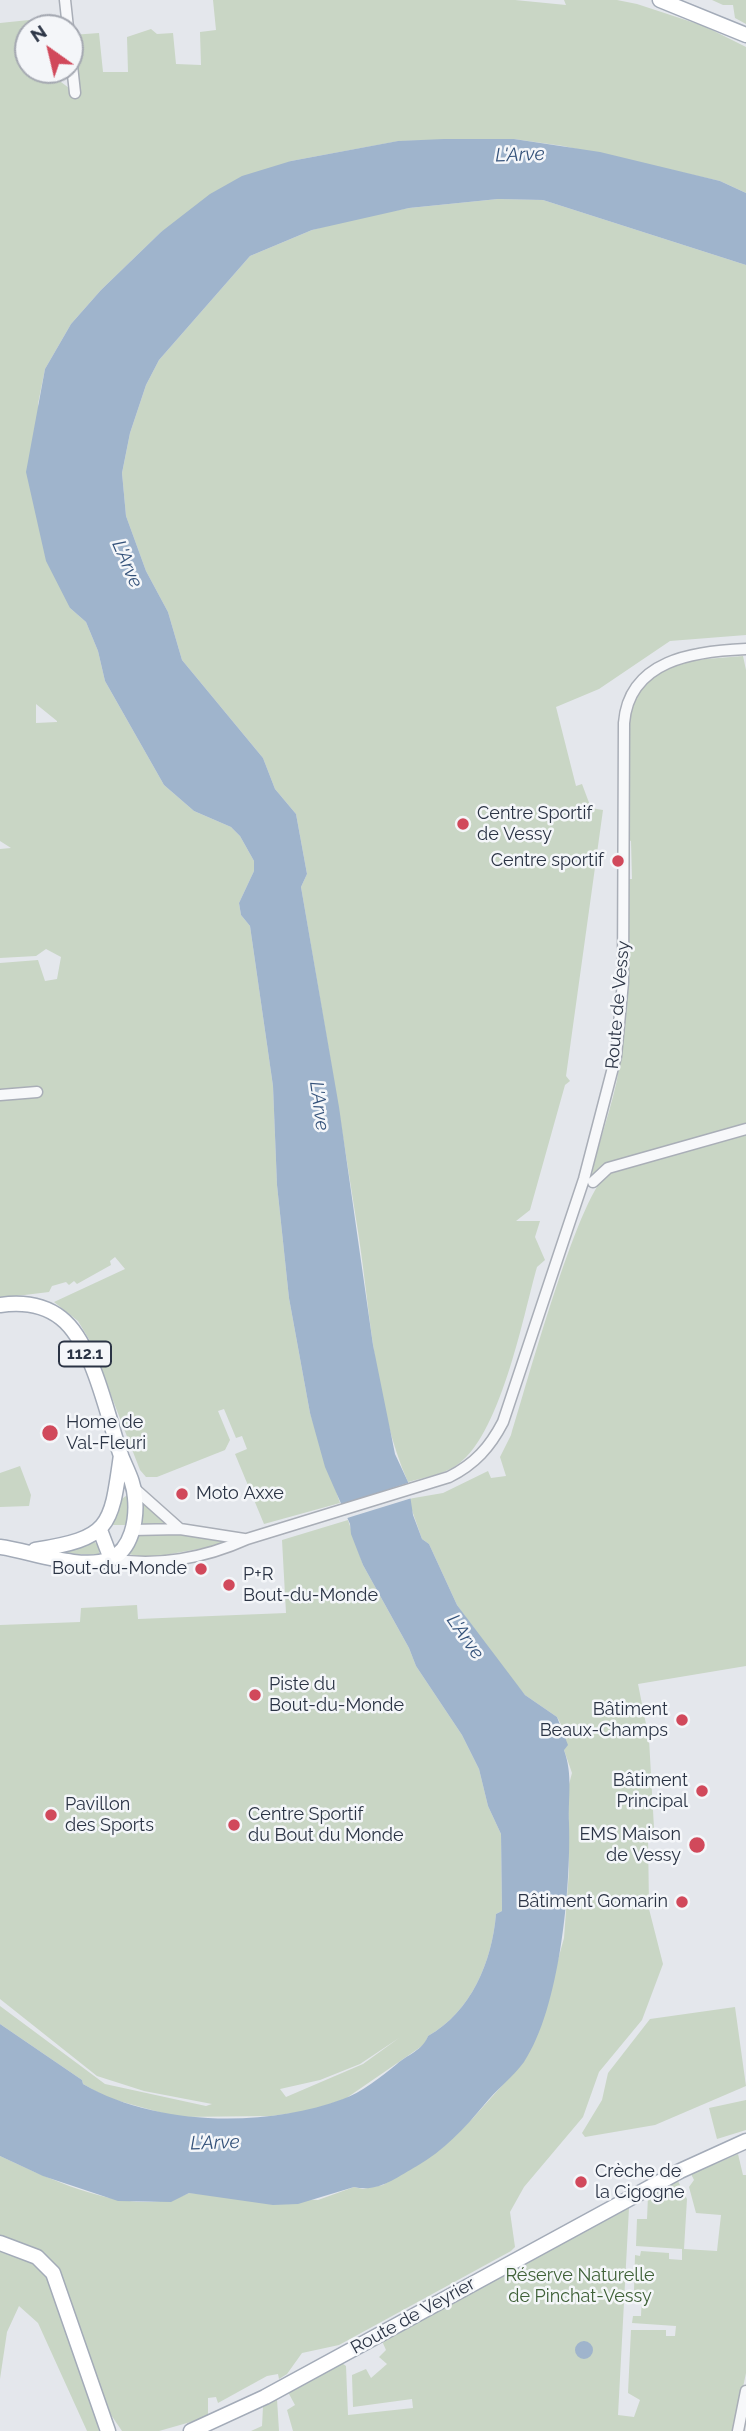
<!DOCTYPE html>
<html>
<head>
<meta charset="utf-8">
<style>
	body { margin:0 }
	#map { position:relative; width:746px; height:2431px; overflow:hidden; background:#e4e7ec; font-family:Raleway,sans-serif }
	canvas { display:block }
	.north { position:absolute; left:14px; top:14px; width:70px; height:70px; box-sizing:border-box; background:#f4f6f9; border:2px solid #a4a8b1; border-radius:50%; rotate:326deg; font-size:19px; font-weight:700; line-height:28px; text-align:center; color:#2b3445 }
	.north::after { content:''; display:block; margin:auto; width:24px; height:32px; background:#d1495b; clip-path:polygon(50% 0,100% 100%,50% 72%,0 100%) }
</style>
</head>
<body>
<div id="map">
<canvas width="746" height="2431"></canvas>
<div class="north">N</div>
</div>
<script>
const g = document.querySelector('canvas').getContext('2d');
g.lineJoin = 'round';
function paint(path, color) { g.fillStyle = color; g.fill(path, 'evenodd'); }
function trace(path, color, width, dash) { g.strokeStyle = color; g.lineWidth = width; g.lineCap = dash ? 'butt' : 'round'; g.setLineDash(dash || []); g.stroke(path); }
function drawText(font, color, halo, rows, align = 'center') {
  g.font = font + ' Raleway,sans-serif'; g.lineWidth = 5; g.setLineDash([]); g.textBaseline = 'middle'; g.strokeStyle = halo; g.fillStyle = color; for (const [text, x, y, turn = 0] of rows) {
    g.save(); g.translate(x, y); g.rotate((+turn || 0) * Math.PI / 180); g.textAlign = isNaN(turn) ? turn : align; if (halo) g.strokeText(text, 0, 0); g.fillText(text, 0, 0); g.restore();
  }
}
const green = new Path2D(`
	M213,0H515L566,5L564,0H617L637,4L704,26L746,47V193L720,181L563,146L514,139L399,141L291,161L161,232L101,290L71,324L45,369L38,404L70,608L86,622L98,651L105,681L164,785L194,811L231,827L240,836L254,861V871L239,903L241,915L250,926L273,1086L277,1185L289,1298L310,1413L340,1503L264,1524L235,1454L247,1449L242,1436L236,1438L224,1409L218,1411L230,1440L225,1450L157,1477H146L140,1470L90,1341L78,1321L54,1302L125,1269L115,1257L110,1261L111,1265L77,1284L74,1281L69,1285L66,1282L52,1286L49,1292L0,1298V963L38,960L45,981L57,979L61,957L46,949L36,956L0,958V849L11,848L0,841V23L29,20L28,70H34L35,81L57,79L77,94L72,35L99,33L103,72H128L127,37L151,29L157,34L173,33L176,64L201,65L200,32L216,30ZM36,704L57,721V722L36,723Z
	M712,0H746V24L735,18L733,5H723Z
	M498,199L543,200L746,265V635L670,641L599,689L556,707L576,786L582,784L591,808L603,810L566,1076L570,1081L565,1085L530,1210L516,1221H540L535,1237L545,1260L537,1267C523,1316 500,1440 454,1467C440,1475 423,1478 408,1482C375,1406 371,1319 359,1238C341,1121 321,1004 301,887L307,874L296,814L275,789L263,758L182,660L168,612L146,571L126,516L122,473L130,433L146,385L159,360L250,256L312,230L359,217L409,208Z
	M743,656L746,670V1124L606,1165L591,1179C598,1141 613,1106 619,1069C630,1006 629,943 628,879H632L631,841L628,840L629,714L634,699L646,682L664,670L694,660Z
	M746,1134V1666L638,1684L649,1739L654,1828L648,1833L649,1909L663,1964L642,2020L599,2072L583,2117L524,2187L510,2212L515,2247L511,2251L339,2345L302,2353L287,2374L279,2379L278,2374L267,2376L218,2403L216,2397L208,2398V2417L159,2431H122L109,2412L96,2419L99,2431H87L38,2323L19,2306L7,2332L0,2379V2156C52,2180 133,2220 189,2193L318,2200L354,2187L363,2189L383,2185L443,2147L473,2118L524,2061L540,2025L564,1938L569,1871L568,1788L572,1773L564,1750L563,1728L557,1717L525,1695L509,1677L457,1605L429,1544L422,1539L408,1499L443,1493L488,1471L491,1478L506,1476L500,1457L511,1435C526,1387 577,1199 607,1174Z
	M20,1466L31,1495L29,1506L0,1507V1473Z
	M129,1494L128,1522L125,1525H109L120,1500Z
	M142,1499L168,1524L140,1525Z
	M348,1520L363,1565L409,1648L416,1666L462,1735L479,1769L488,1806L501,1834L502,1911L496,1914C492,1962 471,2012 428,2036L425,2044L345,2099L308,2111L271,2116L177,2117L108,2098L83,2084L82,2080L0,2024V2006L105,2084L206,2106L212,2104L144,2091L97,2076L0,1999V1625L80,1622L81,1608L137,1605L138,1619L286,1613L282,1540ZM399,2038L363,2064L286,2097L280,2089L320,2080L360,2064Z
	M168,1532L225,1542V1544L149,1558L128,1554L139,1534Z
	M93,1540L99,1547V1555L55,1553L70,1551Z
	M735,2007L746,2086L655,2125L585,2137L582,2133L602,2100L608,2073L650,2019Z
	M746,2100V2130L717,2139L709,2108Z
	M738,2154L743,2175H746V2373L734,2431H293L287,2410L295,2405L288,2392L342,2363L346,2366L348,2415L413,2408L412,2399L353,2407L352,2375L366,2369L371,2378L387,2364L379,2357L386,2350L382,2341L629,2208L618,2415L634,2417L640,2400L628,2393L631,2330H666V2336H675L676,2326L632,2323L633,2316H641L642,2292L634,2291L635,2255L640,2256L641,2251L669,2253V2259L682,2260V2249L636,2246L637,2219H647L648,2196L678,2181L687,2199L684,2249L717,2251L721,2215L696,2213L689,2187L694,2180L691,2174Z
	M277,2399L279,2431H251L262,2426L263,2407Z`);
const water = new Path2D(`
	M444,139H514L600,152L720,181L746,193V265L543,200L498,199L409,208L312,230L250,256L159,360L146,385L130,433L122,473L126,516L146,571L168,612L182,660L263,758L275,789L296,814L307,874L301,887L339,1107L373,1345L395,1454L408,1482L413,1515L422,1539L429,1544L457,1605L525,1695L557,1717L568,1745L564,1750C573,1775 568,1796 569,1823C571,1887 560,2008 524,2062C513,2077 496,2090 484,2105C465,2128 443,2151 417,2166C397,2177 378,2193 354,2187L298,2204L273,2205L189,2193L171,2202L118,2201L43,2176L0,2156V2024L82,2080L83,2084C155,2126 265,2128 343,2099C361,2093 382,2076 397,2064C407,2055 423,2050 428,2036C471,2012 492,1962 496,1914L502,1911L501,1834L488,1806L479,1769L462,1735L416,1666L409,1648L363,1565L351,1534L350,1524L325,1467L310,1413L289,1298L277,1185L273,1086L250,926L241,915L239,903L254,871V861L240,836L231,827L194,811L164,785L105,681L98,651L86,622L70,608L46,561L26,472L45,369L71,324L101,290L161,232L210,194L242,176L291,161L398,141Z
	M575 2350a9 9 0 1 1 18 0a9 9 0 1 1-18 0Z`);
const pier = new Path2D(`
	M411,1482L412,1498L344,1519L337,1506Z`);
const minor = new Path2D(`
	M65,0L68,28
	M70,47L75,93
	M0,1095L37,1092
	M593,1182L608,1168L746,1129
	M134,1488L180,1529
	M132,1530L180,1529L244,1539
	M111,1559C157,1567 205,1558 247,1539L449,1477C475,1464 490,1447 503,1422L584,1179L616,1056L623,982L624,723C629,660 694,651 746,649
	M738,2431L746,2391`);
const major = new Path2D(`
	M660,0L746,35
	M0,1305C21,1302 43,1304 61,1318C93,1343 107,1415 120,1453C126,1469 134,1481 135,1498C137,1519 132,1550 110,1559C82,1571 30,1551 0,1547
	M100,1530L111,1559
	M35,1550C111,1538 111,1527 121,1455
	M0,2243L37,2257L53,2273L108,2431
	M191,2431L265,2397L680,2171L746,2141`);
const markers = [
	[463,824,7,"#d1495b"],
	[618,861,7,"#d1495b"],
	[50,1433,9,"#d1495b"],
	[182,1494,7,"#d1495b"],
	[201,1569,7,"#d1495b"],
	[229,1585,7,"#d1495b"],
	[255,1695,7,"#d1495b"],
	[682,1720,7,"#d1495b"],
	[702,1791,7,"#d1495b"],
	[51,1815,7,"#d1495b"],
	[234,1825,7,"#d1495b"],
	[697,1845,9,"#d1495b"],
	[682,1902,7,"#d1495b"],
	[581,2182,7,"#d1495b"]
];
const shields = [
	[85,1354,52]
];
const shieldNames = [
	["112.1",85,1354]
];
const poiNames = [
	["Centre Sportif",477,814],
	["de Vessy",477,835],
	["Centre sportif",604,861,"right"],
	["Home de",66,1423],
	["Val-Fleuri",66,1444],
	["Moto Axxe",196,1494],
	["Bout-du-Monde",187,1569,"right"],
	["P+R",243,1575],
	["Bout-du-Monde",243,1596],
	["Piste du",269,1685],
	["Bout-du-Monde",269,1706],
	["Bâtiment",668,1710,"right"],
	["Beaux-Champs",668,1731,"right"],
	["Bâtiment",688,1781,"right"],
	["Principal",688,1802,"right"],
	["Pavillon",65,1805],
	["des Sports",65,1826],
	["Centre Sportif",248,1815],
	["du Bout du Monde",248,1836],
	["EMS Maison",681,1835,"right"],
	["de Vessy",681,1856,"right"],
	["Bâtiment Gomarin",668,1902,"right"],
	["Crèche de",595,2172],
	["la Cigogne",595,2193]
];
const streetNames = [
	["Route de Vessy",618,1005,-85],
	["Route de Veyrier",413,2316,-29]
];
const parkNames = [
	["Réserve Naturelle",580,2276],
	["de Pinchat-Vessy",580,2297]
];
const waterNames = [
	["L'Arve",520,155,-2],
	["L'Arve",127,564,67],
	["L'Arve",319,1106,82],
	["L'Arve",465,1637,55],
	["L'Arve",215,2143,-2]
];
paint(green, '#c9d6c5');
paint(water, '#9fb4cc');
paint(pier, '#e4e7ec');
trace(minor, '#a9aeb7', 13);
trace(major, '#a3abb8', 17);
trace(minor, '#f7f8fa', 10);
trace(major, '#fff', 14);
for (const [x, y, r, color] of markers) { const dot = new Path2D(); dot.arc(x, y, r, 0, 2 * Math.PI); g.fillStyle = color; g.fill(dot); trace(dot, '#f4f6f9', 2.5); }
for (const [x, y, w] of shields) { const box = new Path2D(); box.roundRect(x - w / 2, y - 12.5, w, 25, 5); g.fillStyle = '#f4f6f9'; g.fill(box); trace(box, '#2b3445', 2); }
drawText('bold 16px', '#2b3445', null, shieldNames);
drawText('18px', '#2b3445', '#f4f6f9', poiNames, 'left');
drawText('18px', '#2b3445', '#f4f6f9', streetNames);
drawText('18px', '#3f6138', '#f4f6f9', parkNames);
drawText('italic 19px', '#34527a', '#f4f6f9', waterNames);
</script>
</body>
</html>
